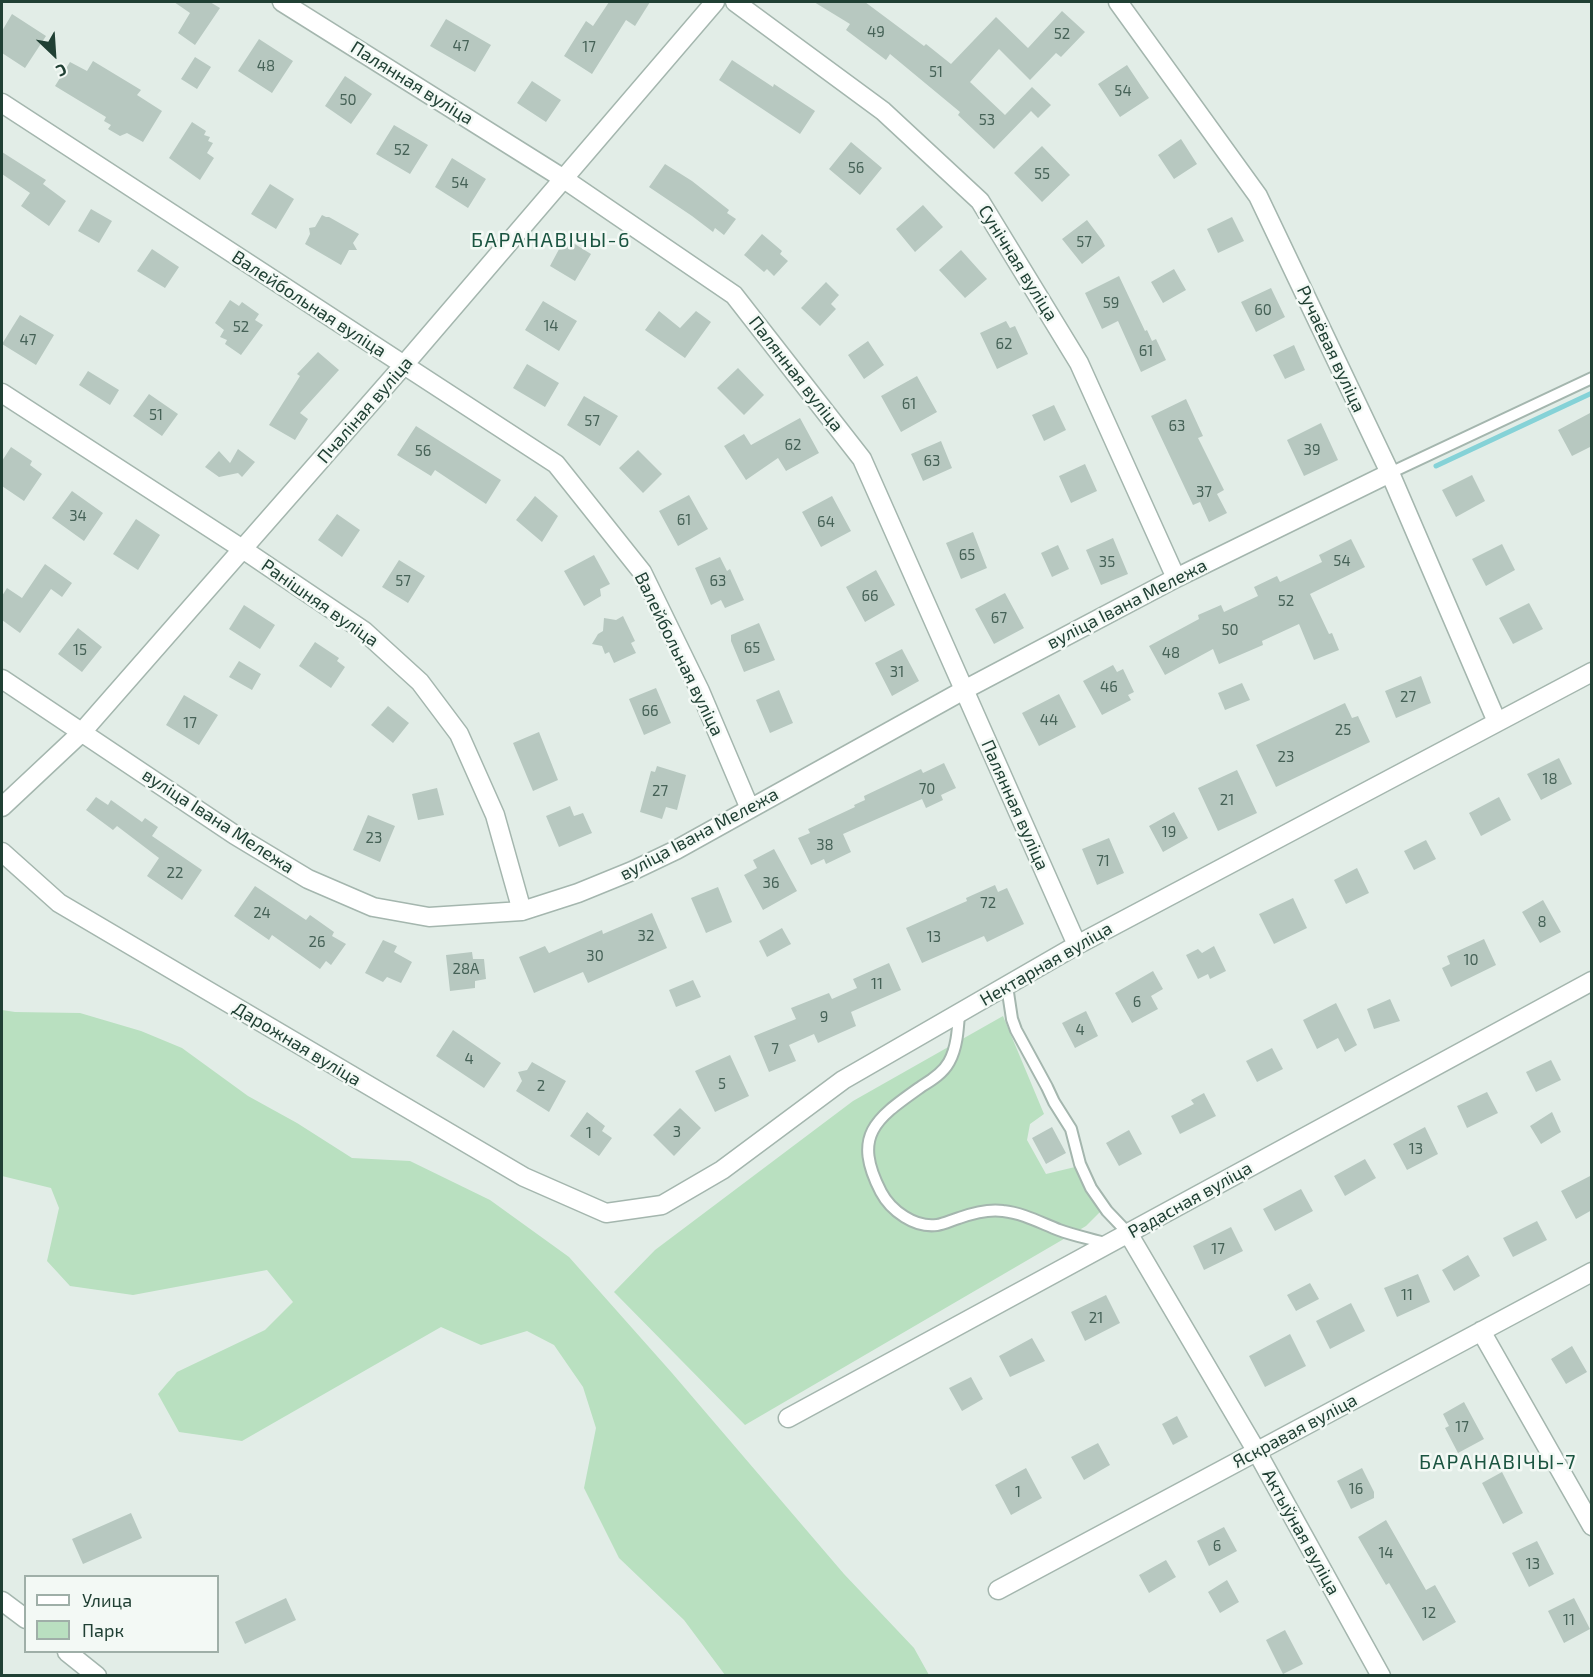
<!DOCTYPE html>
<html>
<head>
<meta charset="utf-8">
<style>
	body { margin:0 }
	#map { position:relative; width:1593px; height:1677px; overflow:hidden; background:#e2ede7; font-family:"Exo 2",sans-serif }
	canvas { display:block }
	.frame { position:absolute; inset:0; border:3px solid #204034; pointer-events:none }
	.legend { position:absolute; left:24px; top:1575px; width:195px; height:78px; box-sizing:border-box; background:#f3f9f5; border:2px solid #9fafa8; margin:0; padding:8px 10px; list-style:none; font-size:18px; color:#204034 }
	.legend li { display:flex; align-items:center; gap:12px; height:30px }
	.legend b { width:30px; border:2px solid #9fafa8 }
	.north { position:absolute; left:24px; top:24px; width:60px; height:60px; -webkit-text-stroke:4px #f3f9f5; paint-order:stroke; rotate:155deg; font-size:16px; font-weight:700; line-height:24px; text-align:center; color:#204034 }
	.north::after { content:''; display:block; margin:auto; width:21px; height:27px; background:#204034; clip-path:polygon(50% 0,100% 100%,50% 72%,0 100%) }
</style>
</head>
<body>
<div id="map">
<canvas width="1593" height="1677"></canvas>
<div class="frame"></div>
<ul class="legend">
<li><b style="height:8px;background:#fff"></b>Улица</li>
<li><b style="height:16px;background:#b9e0c0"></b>Парк</li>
</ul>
<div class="north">С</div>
</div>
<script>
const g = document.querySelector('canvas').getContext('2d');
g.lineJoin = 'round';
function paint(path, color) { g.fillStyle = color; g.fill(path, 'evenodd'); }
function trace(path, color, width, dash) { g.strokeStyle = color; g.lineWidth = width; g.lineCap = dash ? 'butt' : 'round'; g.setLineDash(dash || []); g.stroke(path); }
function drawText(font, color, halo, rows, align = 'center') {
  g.font = font + ' "Exo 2",sans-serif'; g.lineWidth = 5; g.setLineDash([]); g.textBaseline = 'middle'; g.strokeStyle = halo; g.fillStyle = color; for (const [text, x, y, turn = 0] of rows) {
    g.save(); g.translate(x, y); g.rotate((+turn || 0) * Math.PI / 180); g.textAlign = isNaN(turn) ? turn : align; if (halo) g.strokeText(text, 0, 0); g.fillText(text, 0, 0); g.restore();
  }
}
const green = new Path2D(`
	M2,1010L15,1012L80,1013L141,1031L182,1048L248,1096L297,1123L352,1158L410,1161L490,1200L569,1257L672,1373L844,1574L914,1648L929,1675H725L684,1620L619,1558L584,1488L596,1428L583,1387L554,1345L527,1331L481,1345L441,1327L242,1441L179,1432L158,1394L177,1372L265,1330L293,1302L267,1270L133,1295L70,1286L47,1261L59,1208L51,1188L2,1176Z
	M1003,1016L1044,1114L1030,1124L1027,1140L1046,1174L1075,1167L1102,1210L1086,1226L745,1425L614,1292L655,1250L853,1101Z`);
const stream = new Path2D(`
	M1436,466L1592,393`);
const building = new Path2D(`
	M174,2H210L220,8L195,45L178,33L190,13Z
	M609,2H650L635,26L626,20L592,74L564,56L586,21L593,26Z
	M814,2H865L924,46L926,44L951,64L996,17L1028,48L1062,11L1085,32L1061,57L1056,53L1030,80L999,49L970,82L1005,115L1032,87L1051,105L1038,118L1031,111L994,149L958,115L960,112L890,54L886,60L846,30L850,24Z
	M12,14L46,36L25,68L2,53V31Z
	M446,19L491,45L475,72L430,46Z
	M259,39L293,61L272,93L238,71Z
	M195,57L211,67L197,89L181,79Z
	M732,60L773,87L774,84L815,111L800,134L719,80Z
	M93,61L141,90L137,95L162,111L143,142L127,133L120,136L108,129L111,125L104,121L106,117L55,86L70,62L87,71Z
	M1127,65L1149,98L1120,117L1098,84Z
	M345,76L372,94L351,124L325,106Z
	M532,81L561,100L546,122L517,103Z
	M192,122L206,131L204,135L210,137L208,141L213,143L207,153L214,158L200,180L169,158Z
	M394,125L428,145L410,174L376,154Z
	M1181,139L1197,164L1174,179L1158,155Z
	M851,142L882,168L860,195L829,169Z
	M1042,146L1070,175L1042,202L1014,173Z
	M2,152L46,180L43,184L66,201L49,226L21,206L30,193L2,174Z
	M452,158L486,179L468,208L435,187Z
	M665,164L692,181L729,210L727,213L736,219L724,235L715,228L713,232L692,216L649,187Z
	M270,184L294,199L276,229L251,214Z
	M923,205L943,227L915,252L896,229Z
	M91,209L112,221L99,243L78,231Z
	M322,215L326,217H329L359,234L353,243L357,250H349L341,265L305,244L310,234L309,228L315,227Z
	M1232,217L1244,241L1218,253L1207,229Z
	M1087,220L1102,240L1105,246L1082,264L1062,239Z
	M762,234L782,251L780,254L788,261L774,276L767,269L764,272L744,255Z
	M565,238L591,254L575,281L550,266Z
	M152,249L179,267L165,288L137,271Z
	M961,250L987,279L965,298L939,270Z
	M1174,269L1186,290L1163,303L1151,282Z
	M1119,276L1145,331L1147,330L1152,341L1156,339L1166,360L1141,372L1118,321L1102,329L1085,293Z
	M826,282L839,295L831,304L836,309L820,326L801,308Z
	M1271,288L1285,317L1256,332L1241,302Z
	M230,300L239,306L242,302L259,314L255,320L263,325L241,355L225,344L227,340L220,337L224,330L215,323Z
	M543,301L577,321L559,351L525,330Z
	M659,311L680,328L696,311L711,322L685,358L645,330Z
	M20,315L54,335L36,365L2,344Z
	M1006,321L1010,328L1015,326L1028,354L997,369L980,333Z
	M868,341L884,365L864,379L848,355Z
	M1294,345L1305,370L1285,379L1273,355Z
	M318,352L339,370L300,413L308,419L295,440L269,425L300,376L297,374Z
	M527,364L559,383L545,407L513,388Z
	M738,368L764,395L744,415L717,388Z
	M88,371L119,390L110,405L79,385Z
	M917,376L937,412L901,432L881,396Z
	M149,394L178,414L162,436L133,416Z
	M584,396L618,416L600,446L567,425Z
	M1186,399L1203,436L1198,438L1224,490L1217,494L1227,513L1209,522L1200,502L1193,505L1151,416Z
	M1054,405L1066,430L1044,441L1032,415Z
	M1592,412V446L1572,456L1558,430Z
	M800,418L819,453L786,471L778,458L746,480L724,446L744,434L751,445Z
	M1321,423L1338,460L1304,476L1287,440Z
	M416,426L501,480L486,504L435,470L431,476L397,455Z
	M941,441L952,468L923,481L911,454Z
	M11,447L32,461L30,465L42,474L24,501L2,486V461Z
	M238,449L255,462L242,477L238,473L219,477L205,467L219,451L230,463Z
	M638,450L662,474L643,493L619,468Z
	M1085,464L1097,491L1071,503L1059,476Z
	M1472,475L1485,501L1456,517L1442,490Z
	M72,491L103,513L84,541L52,518Z
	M689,495L708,529L678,546L659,511Z
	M535,496L558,516L542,542L516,520Z
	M832,496L851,531L821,547L802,512Z
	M337,514L360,530L342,557L318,540Z
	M136,519L160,535L138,570L113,554Z
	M973,532L987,568L961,579L946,543Z
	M1113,538L1128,574L1101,585L1086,550Z
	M1351,539L1365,567L1310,594L1329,634L1332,633L1339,650L1314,660L1299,624L1262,641L1263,645L1219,664L1213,649L1165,675L1149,646L1199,619L1198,615L1221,605L1224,612L1258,596L1254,587L1277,576L1280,582L1322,562L1319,555Z
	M1502,544L1515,570L1486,586L1472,559Z
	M1058,545L1069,569L1052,577L1041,553Z
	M594,555L610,584L600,589L601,596L584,606L564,571Z
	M720,557L727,571L730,569L744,600L725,608L721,600L711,605L695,568Z
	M399,560L425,576L408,603L382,587Z
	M45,564L72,583L62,597L51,589L20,633L2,620V596L7,588L22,598Z
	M876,570L895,605L865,622L846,587Z
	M1005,593L1024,628L994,644L975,609Z
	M1529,603L1543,629L1513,644L1499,618Z
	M244,605L275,625L260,649L229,629Z
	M623,616L635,641L631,643L636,653L614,663L609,652L605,654L602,646L592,644L598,634L603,631L604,618L616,620Z
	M759,623L775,660L744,672L731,641V635Z
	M78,628L102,647L82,672L58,654Z
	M315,642L339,658L337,661L345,667L331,688L299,666Z
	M902,649L919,681L892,696L875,663Z
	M239,661L261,674L252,690L229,677Z
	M1113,665L1117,672L1123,669L1134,692L1128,695L1131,700L1102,715L1083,681Z
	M1421,676L1431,703L1396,718L1385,691Z
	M1242,683L1250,700L1225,710L1218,693Z
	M656,688L671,723L644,735L629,699Z
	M779,690L793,723L770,733L756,700Z
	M1059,694L1076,727L1039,746L1022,713Z
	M184,695L218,715L199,745L166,725Z
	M1345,703L1352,718L1358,716L1370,742L1276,787L1256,745Z
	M388,706L409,723L393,743L371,725Z
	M539,732L558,780L533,791L513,743Z
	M1559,758L1572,784L1541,800L1527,774Z
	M944,763L956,788L941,795L943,800L926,808L922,799L843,834L851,852L826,864L824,859L811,865L798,838L810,833L808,829L855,807L854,805L865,800L864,796L921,769L923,773Z
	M657,766L686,775L677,810L666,807L662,819L640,812L651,771L655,772Z
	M1237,770L1257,813L1218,831L1198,788Z
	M437,788L444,815L418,820L412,794Z
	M96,797L108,805L111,800L142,822L145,818L158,827L152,836L202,870L182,900L147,876L159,858L117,826L113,830L86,810Z
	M1499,797L1511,820L1481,836L1469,813Z
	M570,806L574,816L583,813L592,833L559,847L546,816Z
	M1174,812L1188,838L1163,852L1149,826Z
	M368,815L395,826L380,862L353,850Z
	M1109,838L1124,873L1097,885L1082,849Z
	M1426,840L1436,859L1414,870L1404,851Z
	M774,849L797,891L763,910L744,875L757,868L753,860Z
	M1357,868L1369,893L1346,904L1334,880Z
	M995,885L998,892L1007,888L1024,924L987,942L984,936L922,963L906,928L967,901L966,898Z
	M255,886L306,920L310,915L334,932L332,936L346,944L331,965L326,961L320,969L272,935L269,940L234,916Z
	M718,887L732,922L706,933L691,898Z
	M1293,898L1307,928L1274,944L1259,914Z
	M1543,900L1561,932L1540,943L1522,912Z
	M652,913L667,948L588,983L583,972L534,993L519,957L545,946L549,953L602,930L603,934Z
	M782,928L791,944L767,957L759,941Z
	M1484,939L1496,965L1451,987L1442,968L1450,964L1447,956Z
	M383,940L397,946L394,952L412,962L401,983L387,977L383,982L365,973Z
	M1214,946L1226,971L1210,979L1208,974L1198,979L1186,955L1198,949L1202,953Z
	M472,952L473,959H484L486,979L475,981V988L450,991L446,955Z
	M889,963L901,990L851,1012L856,1026L818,1043L814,1034L789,1045L796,1061L769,1072L754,1036L796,1019L791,1008L829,993L832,999L857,988L853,979Z
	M1153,971L1163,989L1151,996L1158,1009L1132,1023L1115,993Z
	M693,980L701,997L676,1007L669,990Z
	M1390,999L1400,1021L1374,1029L1367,1009Z
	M1336,1003L1357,1045L1345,1052L1338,1038L1317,1049L1303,1020Z
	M1086,1011L1098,1036L1075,1048L1062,1023Z
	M453,1030L501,1063L484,1088L436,1056Z
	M1272,1048L1283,1069L1257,1082L1246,1061Z
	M730,1055L749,1096L715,1112L695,1071Z
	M1551,1060L1561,1080L1536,1092L1526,1072Z
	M532,1062L566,1081L549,1112L516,1091L522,1081L518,1072L527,1070Z
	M1487,1092L1498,1113L1467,1128L1457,1106Z
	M1204,1093L1216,1116L1180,1134L1171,1116L1194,1104L1191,1100Z
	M680,1108L701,1128L674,1156L653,1135Z
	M587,1112L605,1126L602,1131L612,1138L599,1156L570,1136Z
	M1552,1112L1561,1132L1541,1144L1530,1126Z
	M1052,1127L1066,1153L1046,1164L1032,1138Z
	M1425,1127L1438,1154L1407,1170L1393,1144Z
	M1129,1130L1142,1154L1119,1166L1106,1143Z
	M1365,1159L1376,1178L1345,1196L1334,1176Z
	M1592,1175V1210L1576,1219L1561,1191Z
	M1301,1189L1313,1211L1275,1231L1263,1209Z
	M1537,1221L1547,1240L1513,1257L1503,1238Z
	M1231,1227L1243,1251L1204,1270L1193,1246Z
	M1468,1255L1480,1276L1454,1291L1442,1270Z
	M1418,1274L1430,1302L1397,1317L1384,1288Z
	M1310,1283L1319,1299L1296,1311L1287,1295Z
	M1106,1295L1120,1323L1085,1341L1071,1312Z
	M1351,1303L1365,1331L1330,1349L1316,1321Z
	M1290,1334L1306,1366L1265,1387L1249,1356Z
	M1032,1338L1045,1361L1010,1377L999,1356Z
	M1572,1346L1587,1372L1566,1384L1551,1359Z
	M971,1377L983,1399L962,1411L949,1388Z
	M1464,1402L1484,1439L1458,1453L1445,1428L1449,1426L1443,1414Z
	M1177,1416L1188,1437L1173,1445L1162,1424Z
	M1098,1443L1110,1465L1084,1480L1071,1457Z
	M1026,1468L1042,1498L1011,1515L995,1485Z
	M1362,1468L1374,1492V1498L1351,1509L1337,1481Z
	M1502,1472L1523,1513L1503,1524L1482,1483Z
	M131,1513L142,1538L83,1564L72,1539Z
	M1386,1520L1426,1590L1435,1585L1456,1622L1423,1641L1389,1583L1386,1585L1358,1537Z
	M1224,1527L1237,1551L1209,1566L1197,1541Z
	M1537,1541L1554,1574L1529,1587L1512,1553Z
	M1166,1560L1176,1577L1149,1593L1139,1575Z
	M1227,1580L1239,1602L1220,1613L1208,1592Z
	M286,1598L296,1620L245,1644L235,1622Z
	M1574,1598L1590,1629L1564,1643L1548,1611Z
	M1285,1630L1303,1664L1283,1674L1266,1640Z`);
const service = new Path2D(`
	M1390,473L1592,378
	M1007,986L1012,1019L1016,1030L1047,1087L1054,1102L1071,1129L1080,1164L1091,1188L1107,1211L1128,1233
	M959,1013C958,1029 957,1048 949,1062C943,1073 932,1080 922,1086C877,1118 851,1134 881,1192C891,1211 915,1228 937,1225C944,1224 952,1220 959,1218C973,1213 989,1209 1003,1211C1023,1213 1041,1223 1059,1230C1075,1236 1092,1239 1108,1244`);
const minor = new Path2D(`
	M282,2L564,179L734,295L862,459L1077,945
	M735,2L883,111L980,201L1079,363L1176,578
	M1118,2L1258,196L1390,473L1497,722
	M2,103L556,464L642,572L700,691L750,809
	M2,393L244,550L364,631L420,682L459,734L495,815L522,911
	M2,679L235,835L308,879L373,907L429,917L522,911L578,893L632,871L676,850L964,690L1176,578L1390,473
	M2,807L82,732L403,366L715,2
	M2,852L59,903L524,1177L606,1213L662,1205L722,1170L843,1080L1077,945L1592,672
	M1128,1233L1257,1452L1381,1676
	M1481,1331L1592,1526
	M788,1418L1592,981
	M998,1590L1592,1272
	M2,1601L26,1619
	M67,1652L97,1676`);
const numberNames = [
	["49",876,32],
	["52",1062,34],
	["47",461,46],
	["17",589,47],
	["48",266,66],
	["51",936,72],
	["54",1123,91],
	["50",348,100],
	["53",987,120],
	["52",402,150],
	["56",856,168],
	["55",1042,174],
	["54",460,183],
	["57",1084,242],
	["59",1111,303],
	["60",1263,310],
	["14",551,326],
	["52",241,327],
	["47",28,340],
	["62",1004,344],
	["61",1146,351],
	["61",909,404],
	["51",156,415],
	["57",592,421],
	["63",1177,426],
	["62",793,445],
	["39",1312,450],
	["56",423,451],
	["63",932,461],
	["37",1204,492],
	["34",78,516],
	["61",684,520],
	["64",826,522],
	["65",967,555],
	["54",1342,561],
	["35",1107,562],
	["57",403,581],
	["63",718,581],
	["66",870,596],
	["52",1286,601],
	["67",999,618],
	["50",1230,630],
	["65",752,648],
	["15",80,650],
	["48",1171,653],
	["31",897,672],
	["46",1109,687],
	["27",1408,697],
	["66",650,711],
	["44",1049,720],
	["17",190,723],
	["25",1343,730],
	["23",1286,757],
	["18",1550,779],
	["70",927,789],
	["27",660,791],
	["21",1227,800],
	["19",1169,832],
	["23",374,838],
	["38",825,845],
	["71",1103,861],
	["22",175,873],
	["36",771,883],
	["72",988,903],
	["24",262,913],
	["8",1542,922],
	["32",646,936],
	["13",934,937],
	["26",317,942],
	["30",595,956],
	["10",1471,960],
	["28А",466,969],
	["11",877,984],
	["6",1137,1002],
	["9",824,1017],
	["4",1080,1030],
	["7",775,1049],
	["4",469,1059],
	["5",722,1084],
	["2",541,1086],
	["3",677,1132],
	["1",589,1133],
	["13",1416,1149],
	["17",1218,1249],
	["11",1407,1295],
	["21",1096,1318],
	["17",1462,1427],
	["16",1356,1489],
	["1",1018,1492],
	["6",1217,1546],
	["14",1386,1553],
	["13",1533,1564],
	["12",1429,1613],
	["11",1569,1620]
];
const streetNames = [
	["Палянная вуліца",412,83,32],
	["Сунічная вуліца",1018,263,58],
	["Валейбольная вуліца",309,304,33],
	["Ручаёвая вуліца",1331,349,65],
	["Палянная вуліца",796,374,52],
	["Пчаліная вуліца",365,410,-49],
	["Ранішняя вуліца",320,603,35],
	["вуліца Івана Мележа",1127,604,-27],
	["Валейбольная вуліца",679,654,64],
	["Палянная вуліца",1015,805,66],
	["вуліца Івана Мележа",218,821,33],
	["вуліца Івана Мележа",699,834,-28],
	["Нектарная вуліца",1046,964,-30],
	["Дарожная вуліца",297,1044,31],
	["Радасная вуліца",1190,1200,-29],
	["Яскравая вуліца",1295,1431,-28],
	["Актыўная вуліца",1301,1532,61]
];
const neighbourhoodNames = [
	["БАРАНАВІЧЫ-6",551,240],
	["БАРАНАВІЧЫ-7",1498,1462]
];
paint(green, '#b9e0c0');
trace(stream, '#85d2d7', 5);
paint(building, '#b7c8c0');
trace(service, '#a4b6ae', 14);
trace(minor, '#a4b6ae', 21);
trace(service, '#fff', 10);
trace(minor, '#fff', 18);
drawText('15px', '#466257', null, numberNames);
drawText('18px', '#204034', '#f3f9f5', streetNames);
g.letterSpacing = '1.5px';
drawText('20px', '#1a5440', '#f3f9f5', neighbourhoodNames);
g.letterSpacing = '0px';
</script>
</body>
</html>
